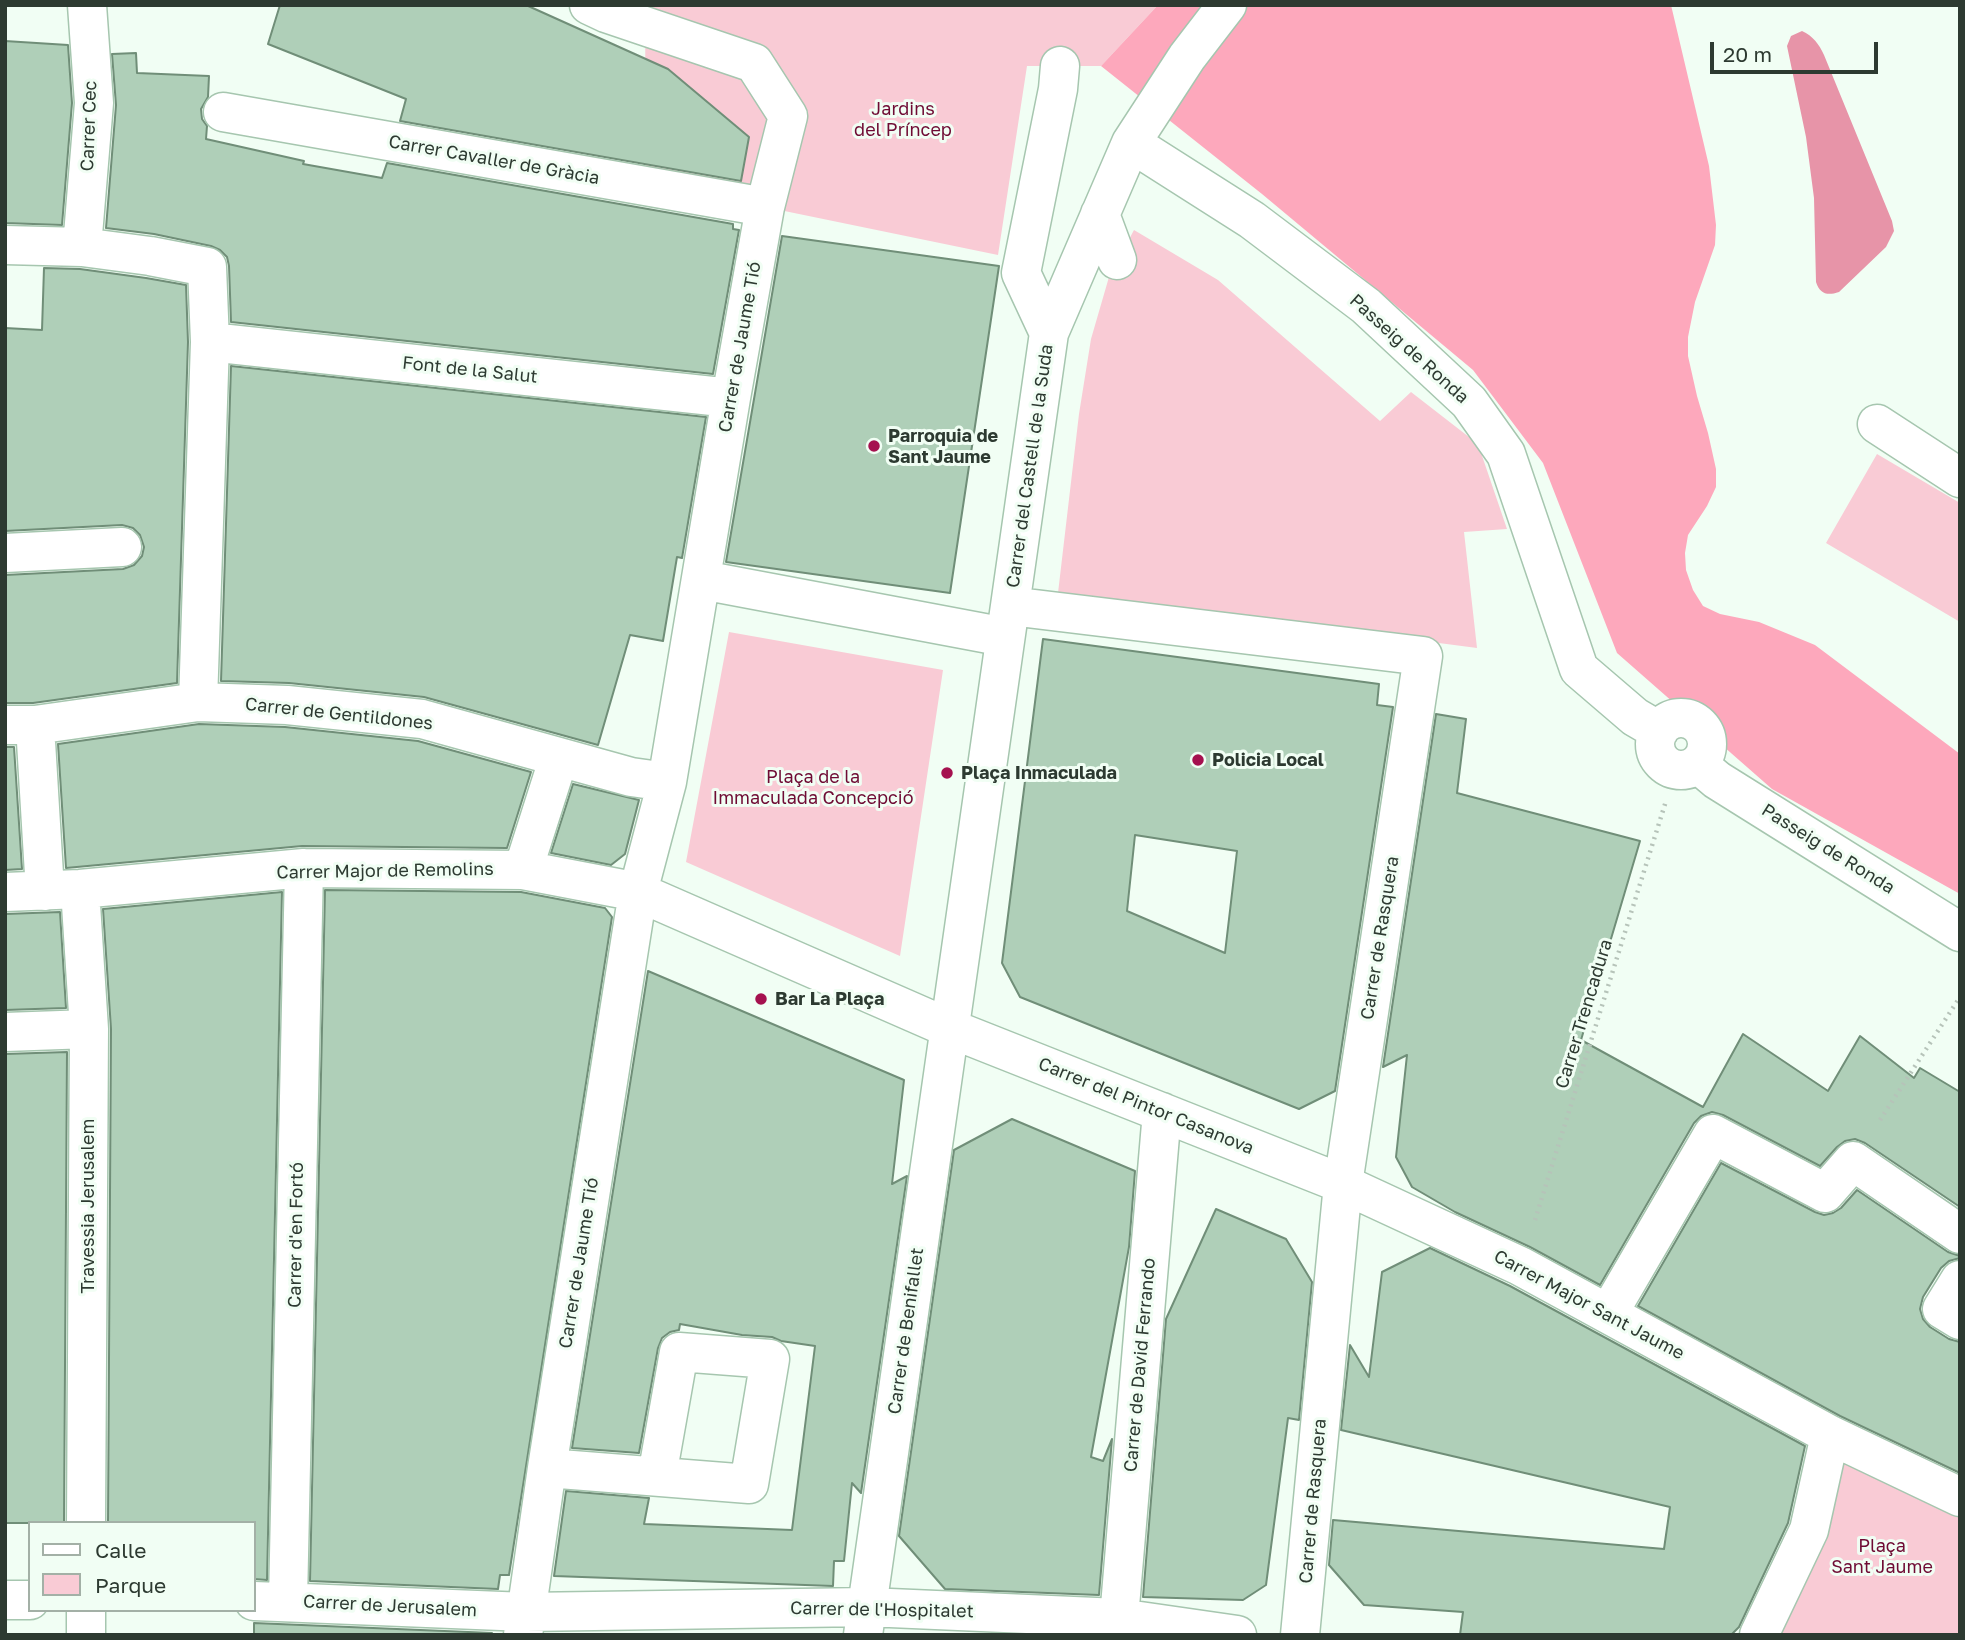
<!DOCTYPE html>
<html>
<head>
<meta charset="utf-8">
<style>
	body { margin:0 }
	#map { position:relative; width:1965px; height:1640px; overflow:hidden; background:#f1fef4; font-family:"Golos Text",sans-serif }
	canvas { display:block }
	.frame { position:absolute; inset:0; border:7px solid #2d3a31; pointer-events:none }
	.legend { position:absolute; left:28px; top:1521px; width:228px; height:91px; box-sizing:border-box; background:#f1fef4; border:2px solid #a3b0a6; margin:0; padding:9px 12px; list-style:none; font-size:21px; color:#2d3a31 }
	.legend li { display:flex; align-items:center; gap:14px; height:35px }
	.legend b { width:35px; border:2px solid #a3b0a6 }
	.scale { position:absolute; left:1710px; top:42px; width:168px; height:32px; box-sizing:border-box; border:4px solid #2d3a31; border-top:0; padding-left:9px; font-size:21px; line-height:24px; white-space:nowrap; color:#2d3a31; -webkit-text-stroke:5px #f1fef4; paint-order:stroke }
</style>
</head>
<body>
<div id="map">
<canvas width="1965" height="1640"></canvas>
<div class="frame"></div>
<ul class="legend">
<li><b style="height:9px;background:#fff"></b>Calle</li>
<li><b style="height:19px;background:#f9cbd5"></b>Parque</li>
</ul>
<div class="scale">20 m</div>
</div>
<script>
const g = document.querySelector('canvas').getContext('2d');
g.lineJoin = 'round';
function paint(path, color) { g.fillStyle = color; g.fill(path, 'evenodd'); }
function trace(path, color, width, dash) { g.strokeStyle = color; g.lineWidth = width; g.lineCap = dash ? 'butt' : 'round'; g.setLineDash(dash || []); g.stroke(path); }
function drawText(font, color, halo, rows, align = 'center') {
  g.font = font + ' "Golos Text",sans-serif'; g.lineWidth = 6; g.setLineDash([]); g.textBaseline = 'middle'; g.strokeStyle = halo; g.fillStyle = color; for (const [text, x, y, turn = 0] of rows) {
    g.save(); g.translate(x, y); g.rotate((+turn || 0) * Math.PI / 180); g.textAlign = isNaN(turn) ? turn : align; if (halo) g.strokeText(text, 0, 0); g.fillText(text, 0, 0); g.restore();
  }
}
const green = new Path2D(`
	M645,5H1158L1101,66H1027L998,255L765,207L646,186Z
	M1134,230L1218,280L1380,421L1411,392L1478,444L1507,529L1464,532L1477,648L1058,593L1079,414L1091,339L1109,277Z
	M1877,454L1960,503V622L1826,543Z
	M729,632L943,670L900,956L686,862Z
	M1830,1435L1960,1498V1635H1759Z`);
const forest = new Path2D(`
	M1158,5H1671L1709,166L1716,225L1715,245L1695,302L1688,337V356L1697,396L1708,433L1716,469V487L1707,506L1688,535L1685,553L1686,570L1693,590L1703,606L1720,614L1759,622L1815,645L1960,754V894L1772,789L1617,653L1543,463L1473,370L1262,194L1101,66Z`);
const water = new Path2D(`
	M1802,31C1813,36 1819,44 1824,55L1892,221L1894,231L1886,247L1839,292C1827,296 1820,294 1816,282L1814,198L1806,137L1787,46L1791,36Z`);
const building = new Path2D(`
	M280,5H526L668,69L749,137L741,181L400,121L406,99L268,44Z
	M5,41L68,45L72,103L62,225L5,223Z
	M136,53L137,73L209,76L208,97L201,109L202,119L207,126L206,139L304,161L303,164L382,178L387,163L733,224V229L739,230L713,374L231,322L229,266L227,257L220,250L211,246L154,234L106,228L116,105L112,54Z
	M782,236L999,266L950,593L726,562Z
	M44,268L80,269L146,278L186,285L188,342L177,683L33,703H5V575L123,569L134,565L142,556L144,547L140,535L133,528L122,525L5,531V328L42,330Z
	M231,366L706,417L682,558L677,557L663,641L630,635L598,745L424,697L289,683L221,681Z
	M1043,639L1379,684L1377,705L1393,707L1335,1091L1299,1109L1020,997L1002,963ZM1135,835L1237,851L1225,953L1127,911Z
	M1436,714L1466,719L1457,793L1640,841L1581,1040L1703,1107L1743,1034L1828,1091L1860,1036L1914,1078L1920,1068L1960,1092V1207L1865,1143L1855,1139L1845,1141L1837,1147L1820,1166L1723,1115L1712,1112L1701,1116L1694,1123L1600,1285L1530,1247L1455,1212L1412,1187L1396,1157L1407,1055L1383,1067Z
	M199,724L285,727L418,741L531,772L507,848L302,846L66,868L58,744Z
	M5,747H14L22,869L5,870Z
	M573,784L639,800L625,854L611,865L551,853Z
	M325,890L521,892L605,908L612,917L509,1575H500L498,1589L310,1581Z
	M282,892L267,1580L254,1579V1523H108L111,1029L103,909Z
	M60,912L66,1008L5,1010V914Z
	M648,971L904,1080L892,1184L907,1176L861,1493L852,1483L844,1561H834L833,1586L554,1576L566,1491L649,1498L644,1524L792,1530L815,1346L781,1341L772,1337L742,1335L680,1324L679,1330L670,1332L662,1338L658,1348L639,1453L572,1448Z
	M67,1052L64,1523H5V1054Z
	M1012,1119L1135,1171L1129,1247L1091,1457L1103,1461L1112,1439L1099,1595L945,1589L899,1536L954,1150Z
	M1721,1163L1815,1212L1824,1215L1833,1213L1841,1208L1857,1190L1948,1252L1960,1256V1258L1949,1261L1941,1268L1923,1297L1920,1309L1923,1319L1930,1327L1949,1339L1960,1342V1473L1840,1416L1638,1306Z
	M1216,1209L1286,1239L1312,1282L1299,1420L1288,1418L1266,1585L1243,1600L1143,1597L1166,1319Z
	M1430,1248L1510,1286L1805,1446L1788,1523L1739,1627L1731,1635H1460L1463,1612L1364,1605L1329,1565L1333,1520L1664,1549L1670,1507L1341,1430L1350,1345L1369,1377L1382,1272Z
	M254,1623L492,1633V1635H254Z`);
const path = new Path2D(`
	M1880,1120L1960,997
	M1535,1220L1666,801`);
const minor = new Path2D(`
	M589,5L606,13L754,63L788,116L765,207L731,398L667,782L638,892L949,1028L1343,1184L1520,1266L1830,1435L1960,1497
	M223,112L765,207
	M1131,143L1252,220L1366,306L1469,402L1506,454L1579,669L1635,717L1659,731
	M1100,214L1117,260
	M5,245L82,247L150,256L207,267L210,342L198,702
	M82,247L94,103L87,5
	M1049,333L1021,273L1058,89L1060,66
	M210,342L731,398
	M1877,424L1960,478
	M5,553L122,547
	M702,580L1005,637
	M1010,606L1423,656L1343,1184L1300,1635
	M1655 744a26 26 0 1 1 52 0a26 26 0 1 1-52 0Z
	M5,725H35L198,702L287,705L422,719L631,777L667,782
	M35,725L45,891
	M1698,764L1717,780L1960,932
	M523,870L559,757
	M80,889L89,1029L86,1523
	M5,892L80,889L304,868L523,870L638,892L547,1468L523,1635
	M5,1032L89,1029
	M1960,1280L1942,1309L1960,1320
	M1608,1314L1713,1134L1825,1193L1853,1161L1960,1234
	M547,1468L749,1484L770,1359L679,1352L657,1476
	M5,1600H30
	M254,1601L526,1612L867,1607L1119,1618L1237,1635
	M288,1601L304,868
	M86,1610V1635
	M1119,1618L1162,1112
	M863,1635L1049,333L1131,143L1187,57L1227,5
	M1759,1635L1809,1530L1830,1435`);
const markers = [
	[874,446,7,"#a5114f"],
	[1198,760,7,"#a5114f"],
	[947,773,7,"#a5114f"],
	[761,999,7,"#a5114f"]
];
const parkNames = [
	["Jardins",903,109],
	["del Príncep",903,130],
	["Plaça de la",813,777],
	["Immaculada Concepció",813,798],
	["Plaça",1882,1546],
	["Sant Jaume",1882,1567]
];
const streetNames = [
	["Carrer Cec",89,126,-88],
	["Carrer Cavaller de Gràcia",494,160,10],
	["Carrer de Jaume Tió",740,347,-80],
	["Passeig de Ronda",1409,349,42],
	["Font de la Salut",470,370,6],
	["Carrer del Castell de la Suda",1030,466,-82],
	["Carrer de Gentildones",339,714,6],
	["Passeig de Ronda",1828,849,32],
	["Carrer Major de Remolins",385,871,-1],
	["Carrer de Rasquera",1380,938,-81],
	["Carrer Trencadura",1584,1014,-73],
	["Carrer del Pintor Casanova",1146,1106,22],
	["Travessia Jerusalem",88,1206,-90],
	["Carrer d'en Fortó",296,1235,-89],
	["Carrer de Jaume Tió",579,1263,-81],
	["Carrer Major Sant Jaume",1589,1305,28],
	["Carrer de Benifallet",906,1331,-82],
	["Carrer de David Ferrando",1140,1365,-85],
	["Carrer de Rasquera",1313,1501,-85],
	["Carrer de Jerusalem",390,1606,3],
	["Carrer de l'Hospitalet",882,1610,1]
];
const poiNames = [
	["Parroquia de",888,436],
	["Sant Jaume",888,457],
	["Policia Local",1212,760],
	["Plaça Inmaculada",961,773],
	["Bar La Plaça",775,999]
];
paint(green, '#f9cbd5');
paint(forest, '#fda8bc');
paint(water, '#e794a8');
paint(building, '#afcfb8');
trace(building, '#708e78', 2);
trace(minor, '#a6c6af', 41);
trace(path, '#b6c3b9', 4.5, [2, 5]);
trace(minor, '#fff', 38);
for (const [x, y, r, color] of markers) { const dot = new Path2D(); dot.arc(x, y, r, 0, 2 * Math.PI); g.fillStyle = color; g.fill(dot); trace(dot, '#f1fef4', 2.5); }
drawText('18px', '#6f0b34', '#f1fef4', parkNames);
drawText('18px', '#2d3a31', '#f1fef4', streetNames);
drawText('bold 18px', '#2d3a31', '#f1fef4', poiNames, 'left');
</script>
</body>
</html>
